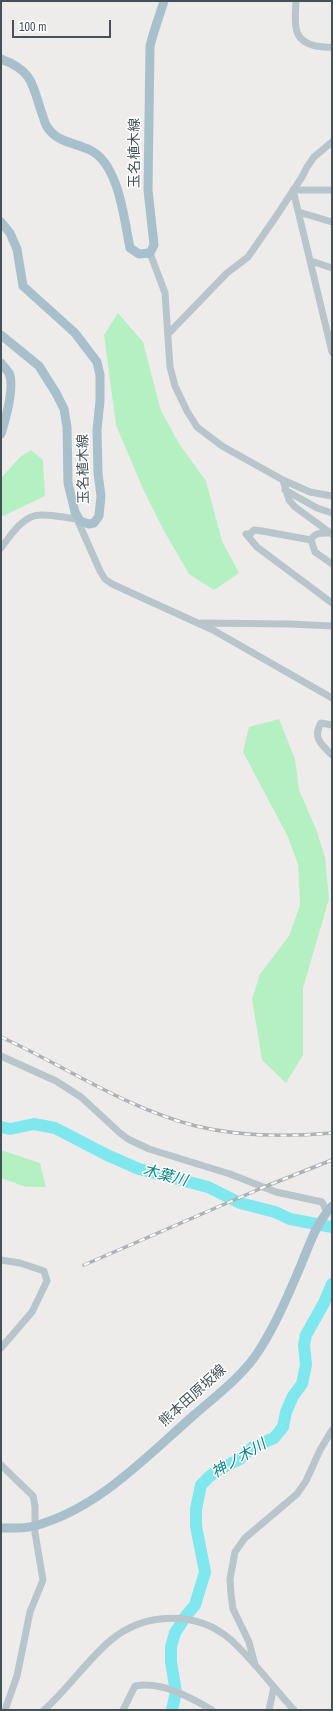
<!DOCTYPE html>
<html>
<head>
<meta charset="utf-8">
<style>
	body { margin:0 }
	#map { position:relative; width:333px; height:1711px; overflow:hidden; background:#eeebeb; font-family:"Archivo Narrow",sans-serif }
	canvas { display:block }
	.frame { position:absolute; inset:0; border:2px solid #435259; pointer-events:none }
	.scale { position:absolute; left:12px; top:20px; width:99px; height:18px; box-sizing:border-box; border:2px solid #435259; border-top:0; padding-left:5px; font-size:12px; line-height:14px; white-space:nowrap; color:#435259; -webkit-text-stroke:3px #fff; paint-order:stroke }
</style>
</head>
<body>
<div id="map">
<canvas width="333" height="1711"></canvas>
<div class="frame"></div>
<div class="scale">100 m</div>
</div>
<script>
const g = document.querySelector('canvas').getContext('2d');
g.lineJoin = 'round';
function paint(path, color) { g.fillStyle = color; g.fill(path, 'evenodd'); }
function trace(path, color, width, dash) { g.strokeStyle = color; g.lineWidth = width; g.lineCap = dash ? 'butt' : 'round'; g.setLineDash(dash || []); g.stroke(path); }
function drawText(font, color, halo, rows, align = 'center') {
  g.font = font + ' "Archivo Narrow","Noto Sans JP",sans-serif'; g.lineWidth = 3; g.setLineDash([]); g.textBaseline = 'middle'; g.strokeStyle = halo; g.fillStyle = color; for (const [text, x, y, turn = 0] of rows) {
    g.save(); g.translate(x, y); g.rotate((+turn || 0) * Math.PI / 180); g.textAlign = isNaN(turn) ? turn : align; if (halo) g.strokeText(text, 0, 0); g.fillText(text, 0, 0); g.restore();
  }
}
const green = new Path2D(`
	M118,313L143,342L161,411L180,445L206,481L222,541L239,573L214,590L189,574L164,531L143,489L116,425L104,335Z
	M31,450L43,460L45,496L1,517V478L20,457Z
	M279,719L295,759L299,790L316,829L325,857L329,899L303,988V1055L286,1083L262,1060L252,999L260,974L289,936L300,905L298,864L288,837L243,752L249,727Z
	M1,1150L40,1163L46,1187H26L1,1178Z`);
const river = new Path2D(`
	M1,1127L10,1129L34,1124L55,1128L107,1155L139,1169L208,1187L240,1203L275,1212L290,1219L332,1227
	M172,1710L176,1692L171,1662V1647L175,1633L185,1617L195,1605L205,1572L196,1526V1509L201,1485L209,1477L218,1470L240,1459L253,1447L274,1438L283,1427L286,1412L293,1396L302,1384L306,1365L304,1345L306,1335L324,1303L332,1284`);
const minor = new Path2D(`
	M296,1C295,22 291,41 316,46C322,47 327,48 332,47
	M293,190L332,352
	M293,190H332
	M299,212L332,222
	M150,253L165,293L170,367L175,386L187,411L197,427L222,446L283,480L310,492L332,496
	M311,261L332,268
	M168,334L227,273L248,257L275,218L302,177L307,167L314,157L332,142
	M283,480L289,500L295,507L332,534
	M285,490L317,508L332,513
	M329,533C321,533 315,532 311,540L315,552L332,564
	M311,540L262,531L254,530L250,534H246L257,547L332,603
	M1,548C10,536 23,515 40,515C52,514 65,518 77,519L100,571L105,579L112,584L213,630L332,698
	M202,623L290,624L332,626
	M332,725L321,723C312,738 322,745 332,755
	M1,1056L56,1081L81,1097L120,1133L128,1139L149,1149L230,1174L276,1192L322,1202L327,1212L330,1211
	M1,1260L20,1263L44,1271L47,1281L32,1312L1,1348
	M1,1465L33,1496L35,1506V1533L43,1580L30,1612L17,1676L5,1710
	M255,1665L249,1642L233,1609L231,1594L230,1579L235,1552L245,1538L297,1494L306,1481L320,1450L332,1430
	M44,1710C68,1689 86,1661 111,1640C145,1612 197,1610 231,1640C254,1661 273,1687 294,1710
	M123,1710L135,1686C161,1681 190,1697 212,1710
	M269,1710L274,1687`);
const major = new Path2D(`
	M1,59C31,70 32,82 41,111C43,115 44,121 46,125C56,143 74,142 90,150C119,164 124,219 130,248L139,254L150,253L154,245L148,190L150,46L153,35L164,1
	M1,222L10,233L17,249L23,286L75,333L97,362L100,375V401L97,430L98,473L101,496L99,516L94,523L89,524L80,521L75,512L68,483L67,427L64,409L56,393L39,366L1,335
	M1,363C3,366 7,370 9,373C15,386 5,421 1,434
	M1,1528C12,1528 23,1529 34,1526C98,1509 146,1457 194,1415C217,1395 244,1375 260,1349C277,1322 289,1293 301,1265C309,1245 317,1222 332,1206`);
const rail = new Path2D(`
	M1,1037C65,1066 127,1109 196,1126C241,1137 287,1137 332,1133
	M84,1265L264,1187L332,1160`);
const streetNames = [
	["玉名植木線",135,153,-90],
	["玉名植木線",84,469,-91],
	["熊本田原坂線",193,1396,-42]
];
const waterNames = [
	["木葉川",165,1176,15],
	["神ノ木川",239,1459,-31]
];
paint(green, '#b5f0c3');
trace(river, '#7fe8ef', 12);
trace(minor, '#b8c6cc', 7);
trace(major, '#a8c0cc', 9);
trace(rail, '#adb2b6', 3.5);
trace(rail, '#fff', 2, [6]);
drawText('14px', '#435259', '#fff', streetNames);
drawText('italic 15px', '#07838b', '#fff', waterNames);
</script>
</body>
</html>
